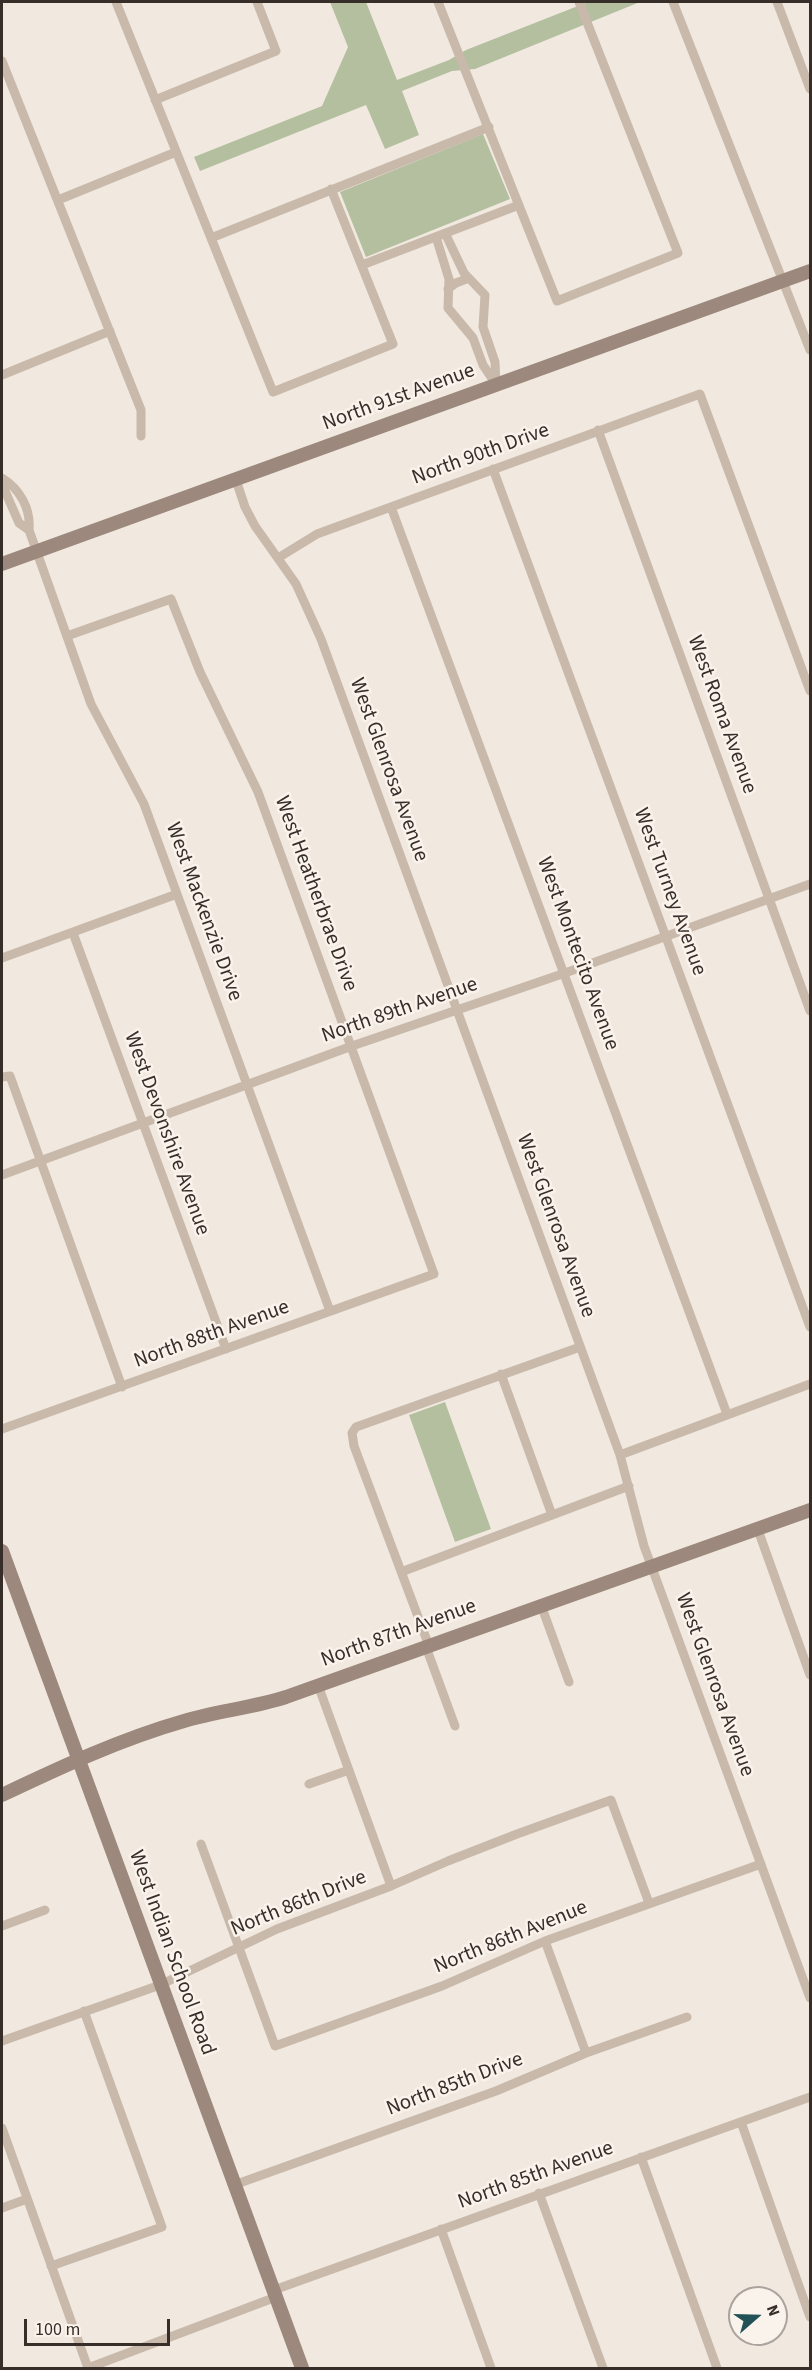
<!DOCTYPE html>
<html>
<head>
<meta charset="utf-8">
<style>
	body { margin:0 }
	#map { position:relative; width:812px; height:2370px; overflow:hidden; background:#f1e9df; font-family:"Source Sans 3",sans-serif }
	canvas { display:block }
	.frame { position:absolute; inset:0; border:3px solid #372e2a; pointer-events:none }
	.north { position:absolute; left:728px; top:2286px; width:60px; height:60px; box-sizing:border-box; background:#f9f3eb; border:2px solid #aba49e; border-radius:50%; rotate:70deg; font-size:16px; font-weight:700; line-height:24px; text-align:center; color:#372e2a }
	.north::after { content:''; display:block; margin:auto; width:21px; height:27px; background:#225256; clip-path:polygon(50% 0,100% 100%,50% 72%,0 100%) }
	.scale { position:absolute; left:24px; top:2319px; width:146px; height:27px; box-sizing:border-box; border:3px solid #372e2a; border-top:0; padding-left:8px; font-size:18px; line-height:21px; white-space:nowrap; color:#372e2a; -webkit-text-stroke:4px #f9f3eb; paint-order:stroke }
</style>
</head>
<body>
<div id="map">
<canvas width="812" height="2370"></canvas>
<div class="frame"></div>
<div class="north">N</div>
<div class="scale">100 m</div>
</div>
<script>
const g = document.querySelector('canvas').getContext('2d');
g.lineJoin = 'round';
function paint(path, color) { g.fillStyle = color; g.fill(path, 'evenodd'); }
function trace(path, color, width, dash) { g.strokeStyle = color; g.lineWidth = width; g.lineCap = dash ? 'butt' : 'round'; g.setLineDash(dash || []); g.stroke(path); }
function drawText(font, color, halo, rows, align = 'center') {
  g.font = font + ' "Source Sans 3",sans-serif'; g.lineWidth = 5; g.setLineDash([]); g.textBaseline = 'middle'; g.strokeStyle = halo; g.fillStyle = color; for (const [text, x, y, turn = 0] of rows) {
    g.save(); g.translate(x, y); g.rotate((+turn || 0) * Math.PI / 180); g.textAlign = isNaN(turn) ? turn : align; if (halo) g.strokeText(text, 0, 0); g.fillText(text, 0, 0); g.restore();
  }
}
const green = new Path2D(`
	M330,2H366L397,80L449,60L466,50L588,2H640L475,69L452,71L402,91L419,135L385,149L366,105L200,171L194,157L322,106L348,47Z
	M483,134L510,199L366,257L340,192Z
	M445,1402L491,1529L455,1542L409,1415Z`);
const street = new Path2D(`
	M116,2L273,392L393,344L331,189
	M438,2L557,301L678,253L579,2
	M673,2L810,350
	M777,2L810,89
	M2,61L141,410V436
	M155,100L276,51L257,2
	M58,200L176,152
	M445,233L464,273L485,295L483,327L495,362L496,385
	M436,237L449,279L448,308L473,338L483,365L495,383
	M211,238L489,127
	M362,265L519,205
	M448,289L456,283L469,278
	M2,375L110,331
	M598,430L810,1011
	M493,469L810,1327
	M2,478C20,489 31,509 29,530L91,704L144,804L330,1311
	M236,480L245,507L255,526L296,584L321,639L620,1455L644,1546L810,1998
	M2,484L19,523L29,530
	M391,507L727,1414
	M278,558L317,534L700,394L810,691
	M73,933L226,1349
	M2,958L177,894
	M2,1077L10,1076L122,1387
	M2,1175L352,1046L565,973L810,884
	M501,1374L552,1515
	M2,1429L434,1274L258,792L200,672L171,599L67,636
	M620,1455L810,1384
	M758,1530L810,1675
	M401,1572L629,1486
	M541,1605L569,1682
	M429,1646L354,1446L352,1433L356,1427L580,1347
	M426,1647L455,1726
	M318,1685L391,1886
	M309,1784L349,1770
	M201,1844L275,2046L442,1986L545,1941L761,1864
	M2,1926L45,1910
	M545,1941L586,2053
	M2,2041L160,1985L277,1929L391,1886L448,1861L517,1834L611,1800L649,1903
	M741,2122L810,2317
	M2,2128L88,2368
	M641,2157L717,2368
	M234,2185L496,2091L586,2053L687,2017
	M539,2193L603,2368
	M2,2208L27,2199
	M441,2229L491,2368
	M51,2266L162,2227L84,2011
	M274,2290L810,2097
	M88,2368L276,2297`);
const secondary = new Path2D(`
	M2,564L810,271
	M2,1551L302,2368
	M2,1795C61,1767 121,1739 184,1721C217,1711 252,1708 286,1697L810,1510`);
const streetNames = [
	["North 91st Avenue",399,398,-20],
	["North 90th Drive",481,455,-20],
	["West Roma Avenue",721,715,70],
	["West Glenrosa Avenue",388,770,70],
	["West Turney Avenue",669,892,70],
	["West Heatherbrae Drive",315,894,70],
	["West Mackenzie Drive",203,912,70],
	["West Montecito Avenue",577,954,70],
	["North 89th Avenue",400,1011,-19],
	["West Devonshire Avenue",166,1134,70],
	["West Glenrosa Avenue",555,1226,70],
	["North 88th Avenue",212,1335,-20],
	["North 87th Avenue",399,1634,-20],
	["West Glenrosa Avenue",714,1685,70],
	["North 86th Drive",299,1904,-22],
	["North 86th Avenue",511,1938,-22],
	["West Indian School Road",171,1953,70],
	["North 85th Drive",455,2085,-21],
	["North 85th Avenue",536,2176,-20]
];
paint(green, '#b4bf9f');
trace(street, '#c9b9ab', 9);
trace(secondary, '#9c887c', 14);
drawText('21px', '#372e2a', '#f9f3eb', streetNames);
</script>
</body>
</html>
